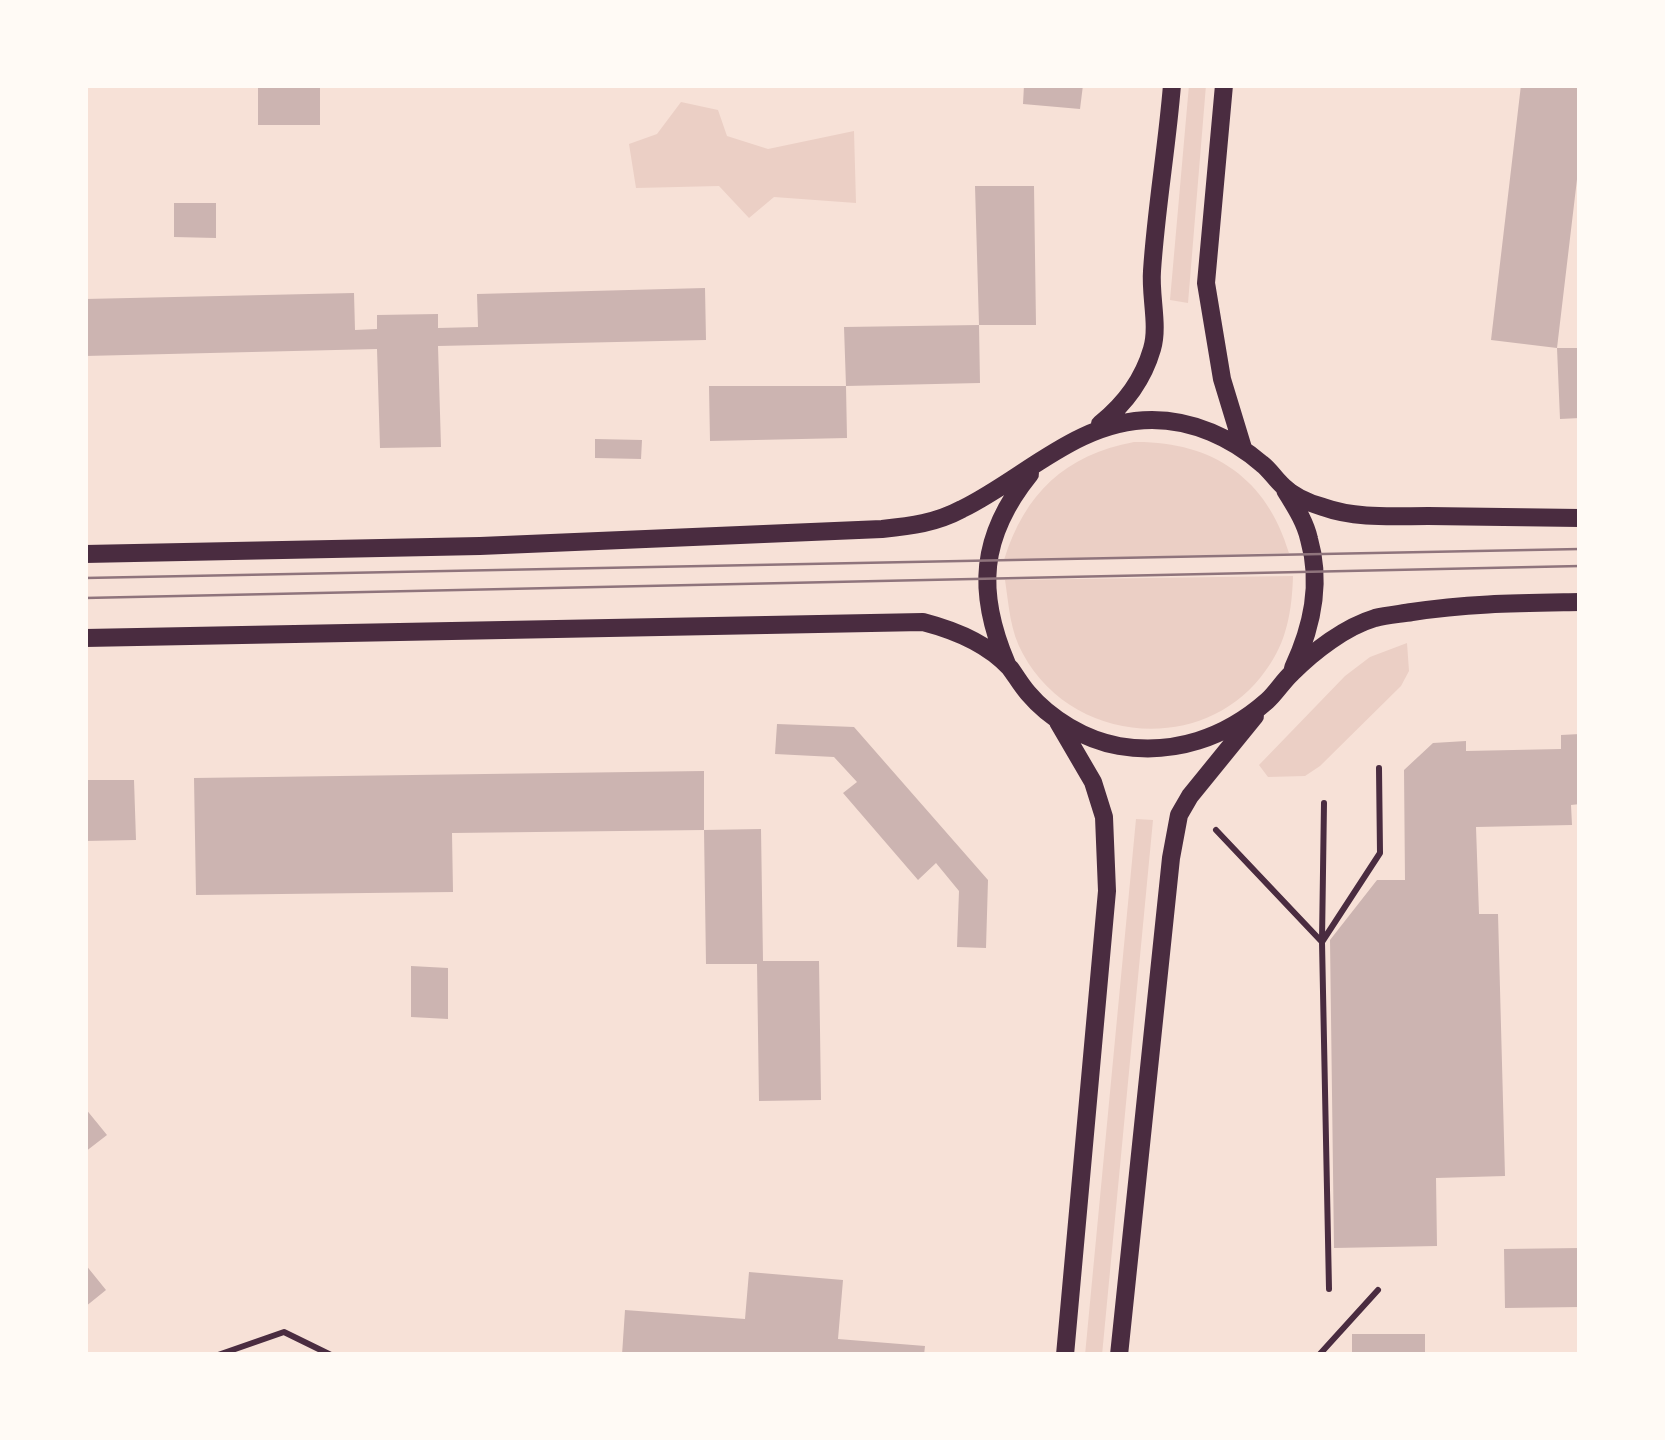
<!DOCTYPE html>
<html>
<head>
<meta charset="utf-8">
<style>
	body { margin:0 }
	#map { position:relative; width:1665px; height:1440px; overflow:hidden; background:#f7e1d7; font-family:"Open Sans",sans-serif }
	canvas { display:block }
	.frame { position:absolute; inset:0; border:88px solid #fffaf5; pointer-events:none }
</style>
</head>
<body>
<div id="map">
<canvas width="1665" height="1440"></canvas>
<div class="frame"></div>
</div>
<script>
const g = document.querySelector('canvas').getContext('2d');
g.lineJoin = 'round';
function paint(path, color) { g.fillStyle = color; g.fill(path, 'evenodd'); }
function trace(path, color, width, dash) { g.strokeStyle = color; g.lineWidth = width; g.lineCap = dash ? 'butt' : 'round'; g.setLineDash(dash || []); g.stroke(path); }
const green = new Path2D(`
	M1189,85H1206L1188,303L1170,300Z
	M681,102L718,110L727,136L768,149L854,131L856,203L774,197L749,218L719,186L636,188L629,144L657,134Z
	M1134,442C1212,441 1267,478 1289,553L1004,560C1025,493 1065,455 1134,442Z
	M1293,576C1292,610 1287,642 1266,670C1206,756 1072,745 1023,654C1010,631 1009,606 1005,580Z
	M1407,643L1409,671L1401,686L1320,766L1305,776L1268,777L1259,765L1345,676L1370,657Z
	M1136,819L1153,820L1102,1355H1085Z`);
const building = new Path2D(`
	M258,85H320V125H258Z
	M1024,85H1083L1080,109L1023,104Z
	M1521,85H1580V154L1557,348L1491,340Z
	M975,186H1034L1036,325H979L980,383L846,386L847,438L710,441L709,386H846L844,327L979,325Z
	M174,203H216V238L174,237Z
	M705,288L706,340L438,346L441,447L380,448L377,349L85,356V299L354,293L355,330L377,329V315L438,314V328L478,327L477,294Z
	M1557,348H1580V418L1560,419Z
	M595,439L642,440L641,459L595,458Z
	M777,724L854,727L988,880L986,948L957,947L959,891L936,863L918,880L843,793L857,782L834,757L775,754Z
	M1580,734V804L1571,805L1572,825L1476,827L1479,914H1498L1505,1176L1436,1178L1437,1246L1334,1248L1330,940L1377,880H1405L1404,770L1433,743L1466,741V751L1561,749V735Z
	M704,771V830L452,833L453,892L196,895L194,778Z
	M85,780H134L136,840L85,841Z
	M761,829L763,961H819L821,1100L759,1101L757,964H706L704,830Z
	M411,966L448,968V1019L411,1017Z
	M85,1108L107,1135L85,1152Z
	M1580,1248V1307L1505,1308L1504,1249Z
	M85,1264L106,1290L85,1307Z
	M749,1272L843,1280L838,1339L925,1346L924,1355H622L625,1310L745,1319Z
	M1352,1334H1425V1355H1352Z`);
const path = new Path2D(`
	M1216,830L1322,942L1329,1289
	M1322,940L1324,803
	M1322,942L1380,853L1379,768
	M218,1355L284,1332L331,1355
	M1319,1355L1378,1290`);
const tertiary = new Path2D(`
	M1224,85L1206,283L1222,379L1243,448
	M1100,424C1125,404 1143,380 1152,349C1159,326 1150,296 1152,271C1156,209 1167,147 1172,85
	M1285,490C1294,505 1305,521 1309,539C1322,584 1312,627 1293,668
	M85,554L480,546L882,529C911,526 936,523 962,509C1025,478 1078,420 1152,420C1193,420 1232,438 1262,464C1270,470 1275,479 1283,486C1293,496 1309,503 1323,507C1356,519 1394,516 1428,516C1479,517 1529,517 1580,518
	M85,638L923,622C954,630 988,644 1010,668C1016,676 1021,685 1028,693C1050,719 1085,740 1119,746C1174,755 1225,738 1267,701C1276,693 1283,681 1292,673C1314,651 1345,627 1375,618C1386,615 1400,614 1412,612C1469,603 1523,603 1580,602
	M1007,664C976,592 980,536 1030,474
	M1058,722L1093,782L1104,817L1107,891L1065,1355
	M1119,1355L1171,858L1179,815L1190,796L1255,716`);
const tram = new Path2D(`
	M85,578L1580,549
	M85,598L1580,566`);
paint(green, '#ebcfc5');
paint(building, '#ccb4b1');
trace(path, '#4a2c40', 6);
trace(tertiary, '#4a2c40', 18);
trace(tram, '#8f747c', 2.5);
</script>
</body>
</html>
